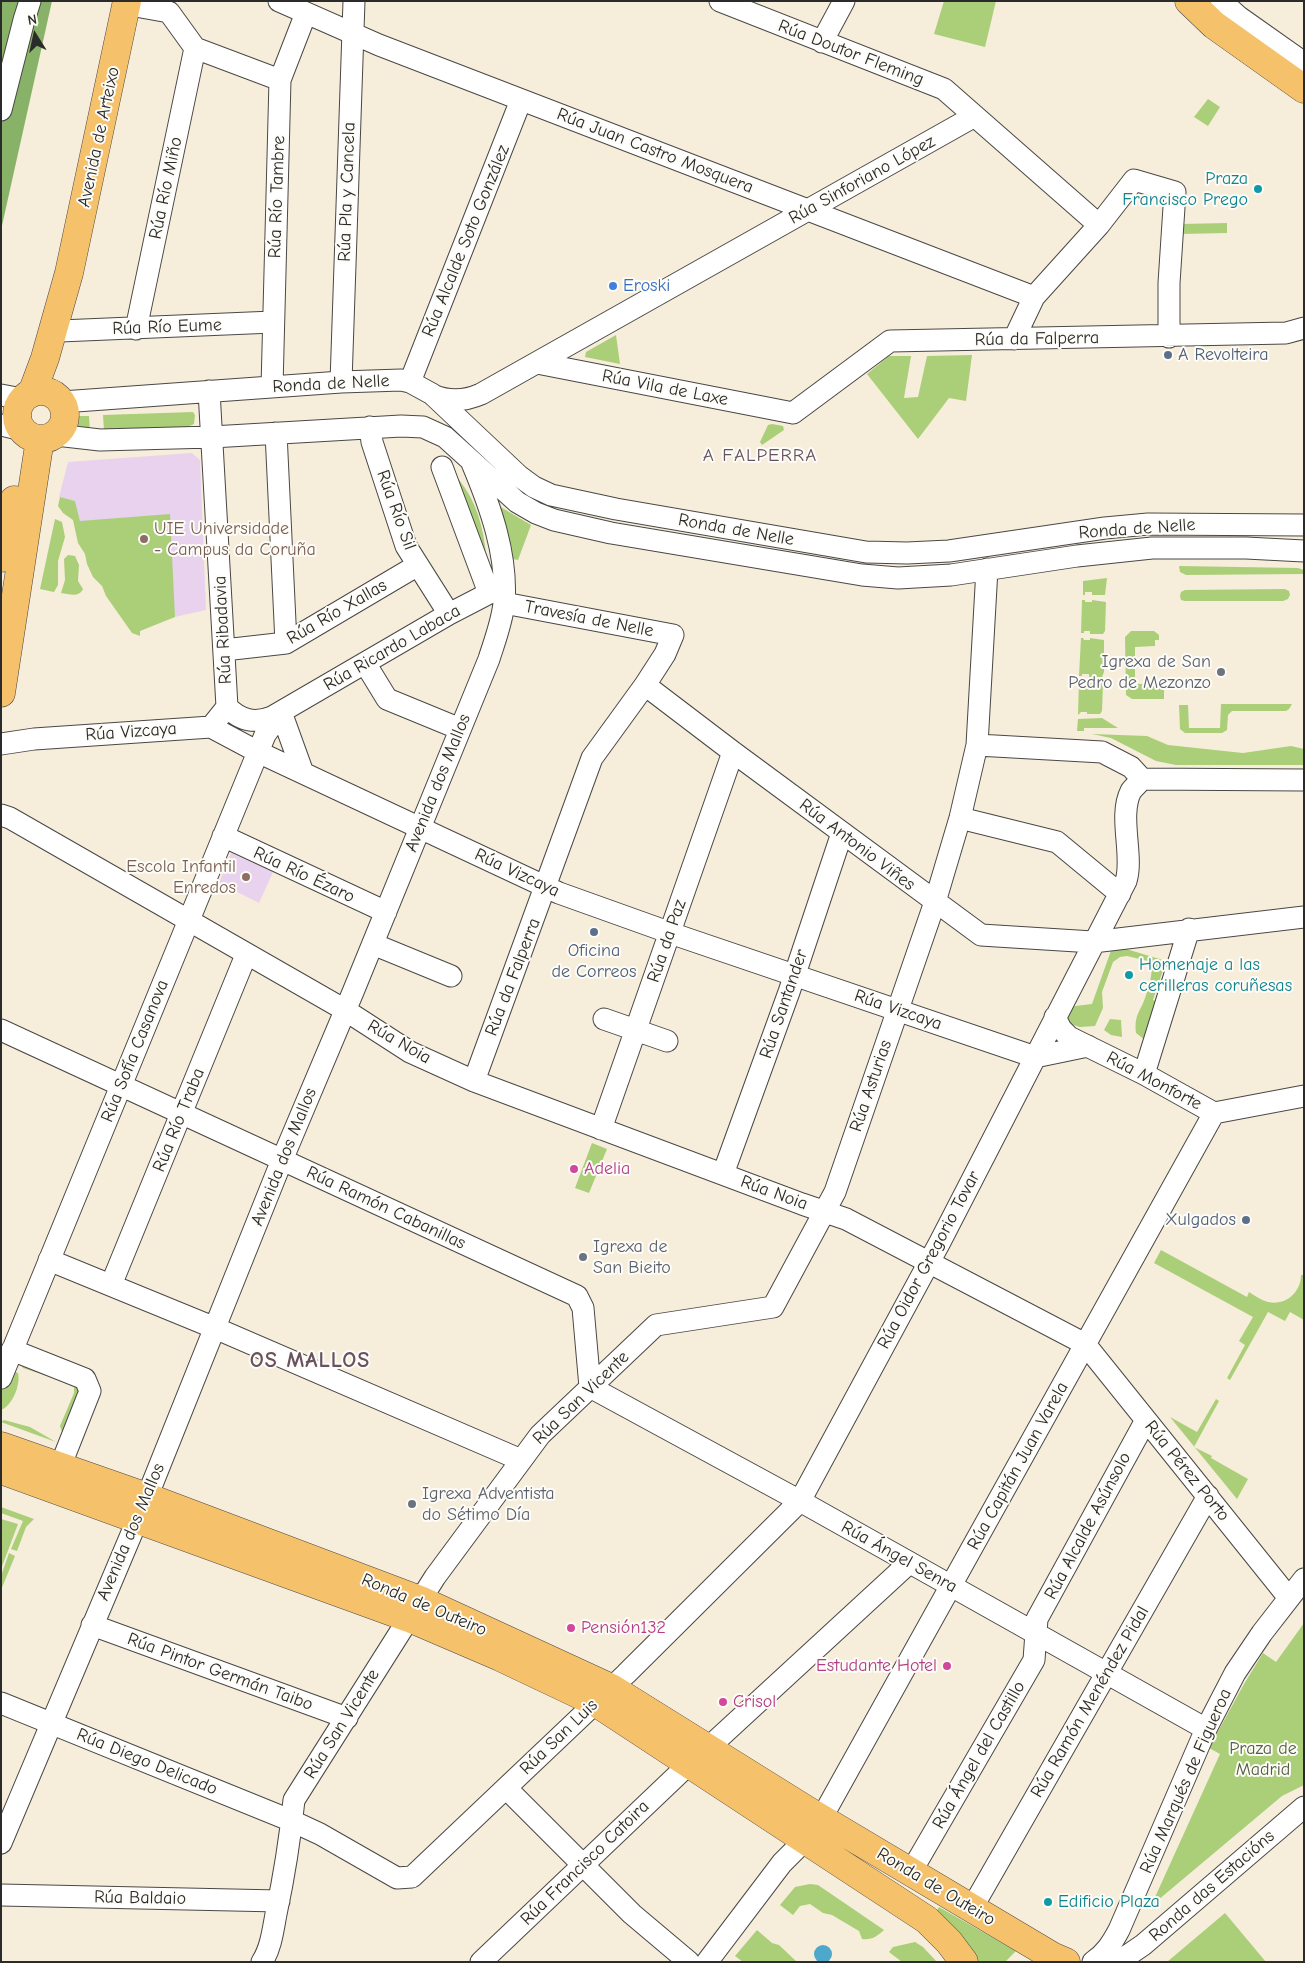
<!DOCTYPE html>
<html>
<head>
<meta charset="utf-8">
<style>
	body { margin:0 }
	#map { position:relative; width:1305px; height:1963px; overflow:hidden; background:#f7eddb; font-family:"Comic Neue",sans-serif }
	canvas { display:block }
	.frame { position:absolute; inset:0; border:2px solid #2b2b2b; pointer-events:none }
	.north { position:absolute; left:10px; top:10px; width:50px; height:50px; -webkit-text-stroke:4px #fdfcf7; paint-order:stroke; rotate:350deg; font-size:14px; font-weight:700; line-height:20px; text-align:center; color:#2b2b2b }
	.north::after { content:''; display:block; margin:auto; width:18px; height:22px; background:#2b2b2b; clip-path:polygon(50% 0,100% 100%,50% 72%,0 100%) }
</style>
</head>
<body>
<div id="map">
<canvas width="1305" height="1963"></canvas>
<div class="frame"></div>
<div class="north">N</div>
</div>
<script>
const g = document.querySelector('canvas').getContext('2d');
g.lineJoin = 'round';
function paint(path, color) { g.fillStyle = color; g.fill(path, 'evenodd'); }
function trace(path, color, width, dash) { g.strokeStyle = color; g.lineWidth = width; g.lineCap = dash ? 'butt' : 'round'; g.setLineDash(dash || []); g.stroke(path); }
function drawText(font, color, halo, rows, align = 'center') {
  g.font = font + ' "Comic Neue",sans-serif'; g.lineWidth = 4; g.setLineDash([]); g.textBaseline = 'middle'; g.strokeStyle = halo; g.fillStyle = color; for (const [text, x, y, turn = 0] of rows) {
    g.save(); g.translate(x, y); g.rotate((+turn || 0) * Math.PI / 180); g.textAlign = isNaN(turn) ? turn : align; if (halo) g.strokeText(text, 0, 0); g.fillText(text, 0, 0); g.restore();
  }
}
const built = new Path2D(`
	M192,453L200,460L206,610L170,618L140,631L80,521L75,501L59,497L68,462Z
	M231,853L273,872L259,903L219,883Z`);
const green = new Path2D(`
	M944,1H996L985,47L934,34Z
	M1208,99L1220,107L1208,126L1194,117Z
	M1227,223V233L1181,234V224Z
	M616,335L620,364L585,357L586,352Z
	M972,355L966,401L949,398L918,439L867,374L889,356H911L904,398L918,397L927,356Z
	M193,412L195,415L194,424L187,427L104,431L103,415Z
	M72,416H89L90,432H72Z
	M772,424L783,426L784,430L762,445L760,442L768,425Z
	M445,463C452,471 459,479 465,488C480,510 485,538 487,564Z
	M60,497L75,501L80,521L170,514L175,617L140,631V636L132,633L106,596L102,586L93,577L87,564L85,554L78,543L73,520L63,513L58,506Z
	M494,503L531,525L518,560L508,558Z
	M55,519L62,522L65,537L58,561V585L54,592L40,589Z
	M68,555L75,556L79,565L78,581L83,589C79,598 69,594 61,593L65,580L64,559Z
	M1179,566L1298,568L1304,570V574L1186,575L1180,572Z
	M1107,578L1105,595H1092V592H1085V595H1083V581Z
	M1285,589L1289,591L1290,595L1288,599L1283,601H1185L1181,600L1180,596L1181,592L1185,590Z
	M1082,600H1085V602H1092V600L1106,602L1105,631L1103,634H1090V631H1084V633H1081Z
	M1131,631H1154L1159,635V640H1155V646L1135,647V684H1164V699H1132L1126,695L1125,637Z
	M1081,638H1083L1084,640H1090V638L1104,640V672L1102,677H1089V674H1082V676H1079Z
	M1079,681H1082V684L1100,682L1103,684L1102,711L1100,714H1087V712H1081L1078,715Z
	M1221,704H1292L1289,709L1286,711H1232L1228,715L1227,730L1222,733H1185L1180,729L1179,705H1188L1189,728H1220Z
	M1102,718L1118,728H1084V731H1077L1078,719Z
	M1092,734L1147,736L1168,745L1243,753L1291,746L1304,749V765H1176L1156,761L1111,738Z
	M1113,945L1166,961L1153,1000L1162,1004L1145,1040L1136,1033C1134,1013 1141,1012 1146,995C1150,986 1151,977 1152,968L1148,961L1127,956L1120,957L1113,962L1102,992L1103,1008L1095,1026L1080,1027L1067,1023V1007L1092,1004Z
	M1110,1019L1121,1020L1122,1037L1111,1035L1104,1030Z
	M592,1143L607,1149L589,1193L575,1188Z
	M1161,1250L1247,1297L1249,1292C1255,1296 1261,1300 1268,1302C1286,1306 1301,1292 1301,1275H1304V1320L1290,1312L1285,1321L1268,1312L1230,1380L1227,1378L1245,1345L1239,1341L1253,1317L1154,1263Z
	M20,1364L85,1379L73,1436L62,1432L60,1426L74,1393V1387L65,1382L23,1368Z
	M5,1368L18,1373C21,1385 12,1406 1,1410V1378Z
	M1216,1399L1219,1401L1194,1447L1212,1456L1211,1458L1248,1479L1237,1499L1170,1417L1197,1432Z
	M4,1420L30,1427L56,1442L1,1422Z
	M1,1507L34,1519L26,1527L17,1551L11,1549L23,1521L1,1513Z
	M1,1519L18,1524L1,1569Z
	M9,1553L15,1556L1,1590V1576Z
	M1304,1623V1785L1282,1796L1151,1906L1220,1754L1209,1748L1244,1684L1263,1653L1276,1662Z
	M810,1884L818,1885L884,1930C876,1937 872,1940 862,1939L859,1931L832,1915L823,1913L810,1904L800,1906L793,1915L780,1905L795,1887Z
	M939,1907L1016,1951L1005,1962H978L936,1912Z
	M1225,1913L1266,1962H1167Z
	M757,1930L772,1943L779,1945L797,1962H743L735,1956Z
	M915,1942L923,1947L937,1962H902L889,1952L893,1947Z`);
const forest = new Path2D(`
	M1,1H52L1,230Z`);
const water = new Path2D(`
	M814 1954a9 9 0 1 1 18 0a9 9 0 1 1-18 0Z`);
const minor = new Path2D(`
	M279,1L379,45L1034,297
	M720,1L944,89L1099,225L1034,297L1014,339
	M1221,1L1239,17L1304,63
	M141,7L169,12L195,48L280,80
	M822,42L844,1
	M1,110L24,20L30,1
	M1099,225L1134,180L1175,192L1169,283V337
	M136,329L195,48
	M60,331L273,322
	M537,363L793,413L890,341L1286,333L1304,328
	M341,382L354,1
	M410,382L521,100
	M272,387L280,80L306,13
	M209,391L227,707L211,727
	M1,395L22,399
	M433,395C449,402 465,401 481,394L973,117
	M62,402L341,382L401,380L410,382L432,394L519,476L534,487L551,495L616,509L866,552L907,553L949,551L1105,528L1148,524L1304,525
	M1,425L22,430
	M370,427L372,442L406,546L449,614
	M276,433L286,643
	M56,435L100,440L212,437L401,426L423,427L445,437L517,502L536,513L554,520L611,533L862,575L898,578L951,575L1077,556L1152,548H1246L1304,551
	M442,467L489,593
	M224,650L286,643L418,565
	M365,663L387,699L460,729
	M645,685L733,752L981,935L1093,942L1304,917
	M227,707C240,720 254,724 272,717L449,614L503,586
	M281,712L303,773
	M1,744L34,739L211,727L258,752L559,893L682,937L1035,1057L1088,1046
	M977,745L1102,752L1131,767L1142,779L1304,780
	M1,815L10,818L345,1010L410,1052L474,1081L802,1204L846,1219L1085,1344L1289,1598
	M960,818L1057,842L1120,894
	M223,836L386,912
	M373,944L451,976
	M1055,1017L1061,1029L1069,1037L1144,1074L1214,1113L1304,1096
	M604,1019L667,1041
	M1,1030L577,1296L583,1308L590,1387L800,1501L1206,1729
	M1144,1074L1189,929
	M474,1081L592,758L645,685L665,654L673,635L504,603
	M601,1129L733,752
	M723,1174L789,992L842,833
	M49,1260L215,1328L521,1460
	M111,1285L246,955
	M12,1350L85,1379L90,1391L60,1467
	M1,1378L258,752L265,735L281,712
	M92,1625L347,1718
	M1,1703L292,1821L320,1834L397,1878L412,1877L626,1674L800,1501L940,1242L1126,881C1134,856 1118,816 1131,791C1134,787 1139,783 1142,779
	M708,1748L909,1563
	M506,1788L632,1914L689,1962
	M1,1843L147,1497L282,1160L353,992L489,659C495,640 502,622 504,603C508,555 490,506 472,463
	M911,1872L1034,1660L1037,1619L1146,1420
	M1,1895L279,1901
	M972,1908L1208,1496
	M262,1962C271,1948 273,1930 276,1914C284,1877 290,1839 294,1800L435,1577L540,1435L656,1325L773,1307L835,1192L935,902L960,818L977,745L987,569
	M481,1962L688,1765
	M707,1962L782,1863L804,1841L821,1819L1214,1113
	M1093,1962C1106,1953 1112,1943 1119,1930L1206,1729L1235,1673L1262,1633L1304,1579
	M1118,1962L1143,1945L1304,1807`);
const major = new Path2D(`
	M1189,1L1214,25L1304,89
	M17 415a24 24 0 1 1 48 0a24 24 0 1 1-48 0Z
	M32,393L45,358L69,273L127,1
	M1,558L14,500
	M1,693L40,439
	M1,1446L147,1497L420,1600L611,1688L805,1809L1052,1956L1066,1962
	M1,1470L409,1618L500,1657L595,1702L927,1920L949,1942L964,1962`);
const markers = [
	[1258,189,5,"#0f9aa8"],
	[613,286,5,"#3f7fe0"],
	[1168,355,5,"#5c6f8a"],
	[144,539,5,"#8d6e63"],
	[1221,672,5,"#6b7280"],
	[246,877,5,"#8d6e63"],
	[594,932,5,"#5c6f8a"],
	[1129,975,5,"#0f9aa8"],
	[574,1169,5,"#d1479c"],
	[1246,1220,5,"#5c6f8a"],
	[583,1257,5,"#6b7280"],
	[412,1504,5,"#6b7280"],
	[571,1628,5,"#d1479c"],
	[947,1666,5,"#d1479c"],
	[723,1702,5,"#d1479c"],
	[1048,1902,5,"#0f9aa8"]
];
const streetNames = [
	["Rúa Doutor Fleming",851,53,21],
	["Avenida de Arteixo",99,137,-78],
	["Rúa Juan Castro Mosquera",655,151,21],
	["Rúa Sinforiano López",862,180,-29],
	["Rúa Río Miño",166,188,-78],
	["Rúa Pla y Cancela",347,192,-88],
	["Rúa Río Tambre",277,197,-88],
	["Rúa Alcalde Soto González",466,241,-68],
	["Rúa Río Eume",167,327,-2],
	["Rúa da Falperra",1037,339,-1],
	["Ronda de Nelle",331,384,-3],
	["Rúa Vila de Laxe",665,388,11],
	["Rúa Río Sil",396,510,70],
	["Ronda de Nelle",1137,529,-4],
	["Ronda de Nelle",736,530,10],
	["Rúa Río Xallas",337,612,-30],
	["Travesía de Nelle",589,619,11],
	["Rúa Ribadavia",223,630,-93],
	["Rúa Ricardo Labaca",392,648,-30],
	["Rúa Vizcaya",131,732,-4],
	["Avenida dos Mallos",438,783,-68],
	["Rúa Antonio Viñes",857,845,37],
	["Rúa Vizcaya",517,873,25],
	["Rúa Río Ézaro",304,875,25],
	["Rúa da Paz",667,941,-71],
	["Rúa da Falperra",513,977,-69],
	["Rúa Santander",784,1004,-71],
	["Rúa Vizcaya",898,1010,19],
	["Rúa Noia",399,1042,30],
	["Rúa Sofía Casanova",135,1051,-68],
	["Rúa Monforte",1154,1081,28],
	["Rúa Asturias",871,1086,-71],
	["Rúa Río Traba",179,1120,-68],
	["Avenida dos Mallos",284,1157,-68],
	["Rúa Noia",774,1193,20],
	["Rúa Ramón Cabanillas",386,1208,25],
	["Rúa Oidor Gregorio Tovar",929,1260,-62],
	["Rúa San Vicente",581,1398,-44],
	["Rúa Capitán Juan Varela",1018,1466,-61],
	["Rúa Pérez Porto",1187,1471,51],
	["Rúa Alcalde Asúnsolo",1088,1526,-62],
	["Avenida dos Mallos",131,1532,-67],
	["Rúa Ángel Senra",899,1557,29],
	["Ronda de Outeiro",424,1605,23],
	["Rúa Pintor Germán Taibo",220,1672,20],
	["Rúa Ramón Menéndez Pidal",1090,1702,-60],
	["Rúa San Vicente",342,1724,-58],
	["Rúa San Luis",559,1737,-44],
	["Rúa Ángel del Castillo",979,1755,-60],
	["Rúa Diego Delicado",147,1762,22],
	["Rúa Marqués de Figueroa",1186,1781,-66],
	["Rúa Francisco Catoira",585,1863,-44],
	["Ronda das Estacións",1212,1886,-41],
	["Ronda de Outeiro",936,1887,31],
	["Rúa Baldaio",140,1898,1]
];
const cultureNames = [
	["Praza",1248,179,"right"],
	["Francisco Prego",1248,200,"right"],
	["Homenaje a las",1139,965],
	["cerilleras coruñesas",1139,986],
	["Edificio Plaza",1058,1902]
];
const shopNames = [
	["Eroski",623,286]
];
const serviceNames = [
	["A Revolteira",1178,355],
	["Oficina",594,951,"center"],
	["de Correos",594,972,"center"],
	["Xulgados",1236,1220,"right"]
];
const educationNames = [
	["UIE Universidade",154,529],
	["- Campus da Coruña",154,550],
	["Escola Infantil",236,867,"right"],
	["Enredos",236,888,"right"]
];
const worshipNames = [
	["Igrexa de San",1211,662,"right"],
	["Pedro de Mezonzo",1211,683,"right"],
	["Igrexa de",593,1247],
	["San Bieito",593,1268],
	["Igrexa Adventista",422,1494],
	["do Sétimo Día",422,1515]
];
const hotelNames = [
	["Adelia",584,1169],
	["Pensión132",581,1628],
	["Estudante Hotel",937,1666,"right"],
	["Crisol",733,1702]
];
const parkNames = [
	["Praza de",1263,1749],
	["Madrid",1263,1770]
];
const neighbourhoodNames = [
	["A FALPERRA",760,456]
];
const districtNames = [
	["OS MALLOS",310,1361]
];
paint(built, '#e8d2ee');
paint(green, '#aacf78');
paint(forest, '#87b268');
paint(water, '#4da8cb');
trace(minor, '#4a4845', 23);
trace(major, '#4a4845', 29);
trace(minor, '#fff', 21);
trace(major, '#f5c16b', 28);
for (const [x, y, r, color] of markers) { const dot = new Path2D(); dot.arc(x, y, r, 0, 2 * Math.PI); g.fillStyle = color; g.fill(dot); trace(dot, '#fdfcf7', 2); }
drawText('18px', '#2b2b2b', '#fdfcf7', streetNames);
drawText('18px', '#0d838f', '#fdfcf7', cultureNames, 'left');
drawText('18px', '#366cbe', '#fdfcf7', shopNames, 'left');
drawText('18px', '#4e5e75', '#fdfcf7', serviceNames, 'left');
drawText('18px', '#785e54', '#fdfcf7', educationNames, 'left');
drawText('18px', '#5b616d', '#fdfcf7', worshipNames, 'left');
drawText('18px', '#b23c85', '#fdfcf7', hotelNames, 'left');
drawText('18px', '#515c42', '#fdfcf7', parkNames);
g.letterSpacing = '1px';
drawText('19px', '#67525f', '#fdfcf7', neighbourhoodNames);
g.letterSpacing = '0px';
g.letterSpacing = '1px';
drawText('bold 22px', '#67525f', '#fdfcf7', districtNames);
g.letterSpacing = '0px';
</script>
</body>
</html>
